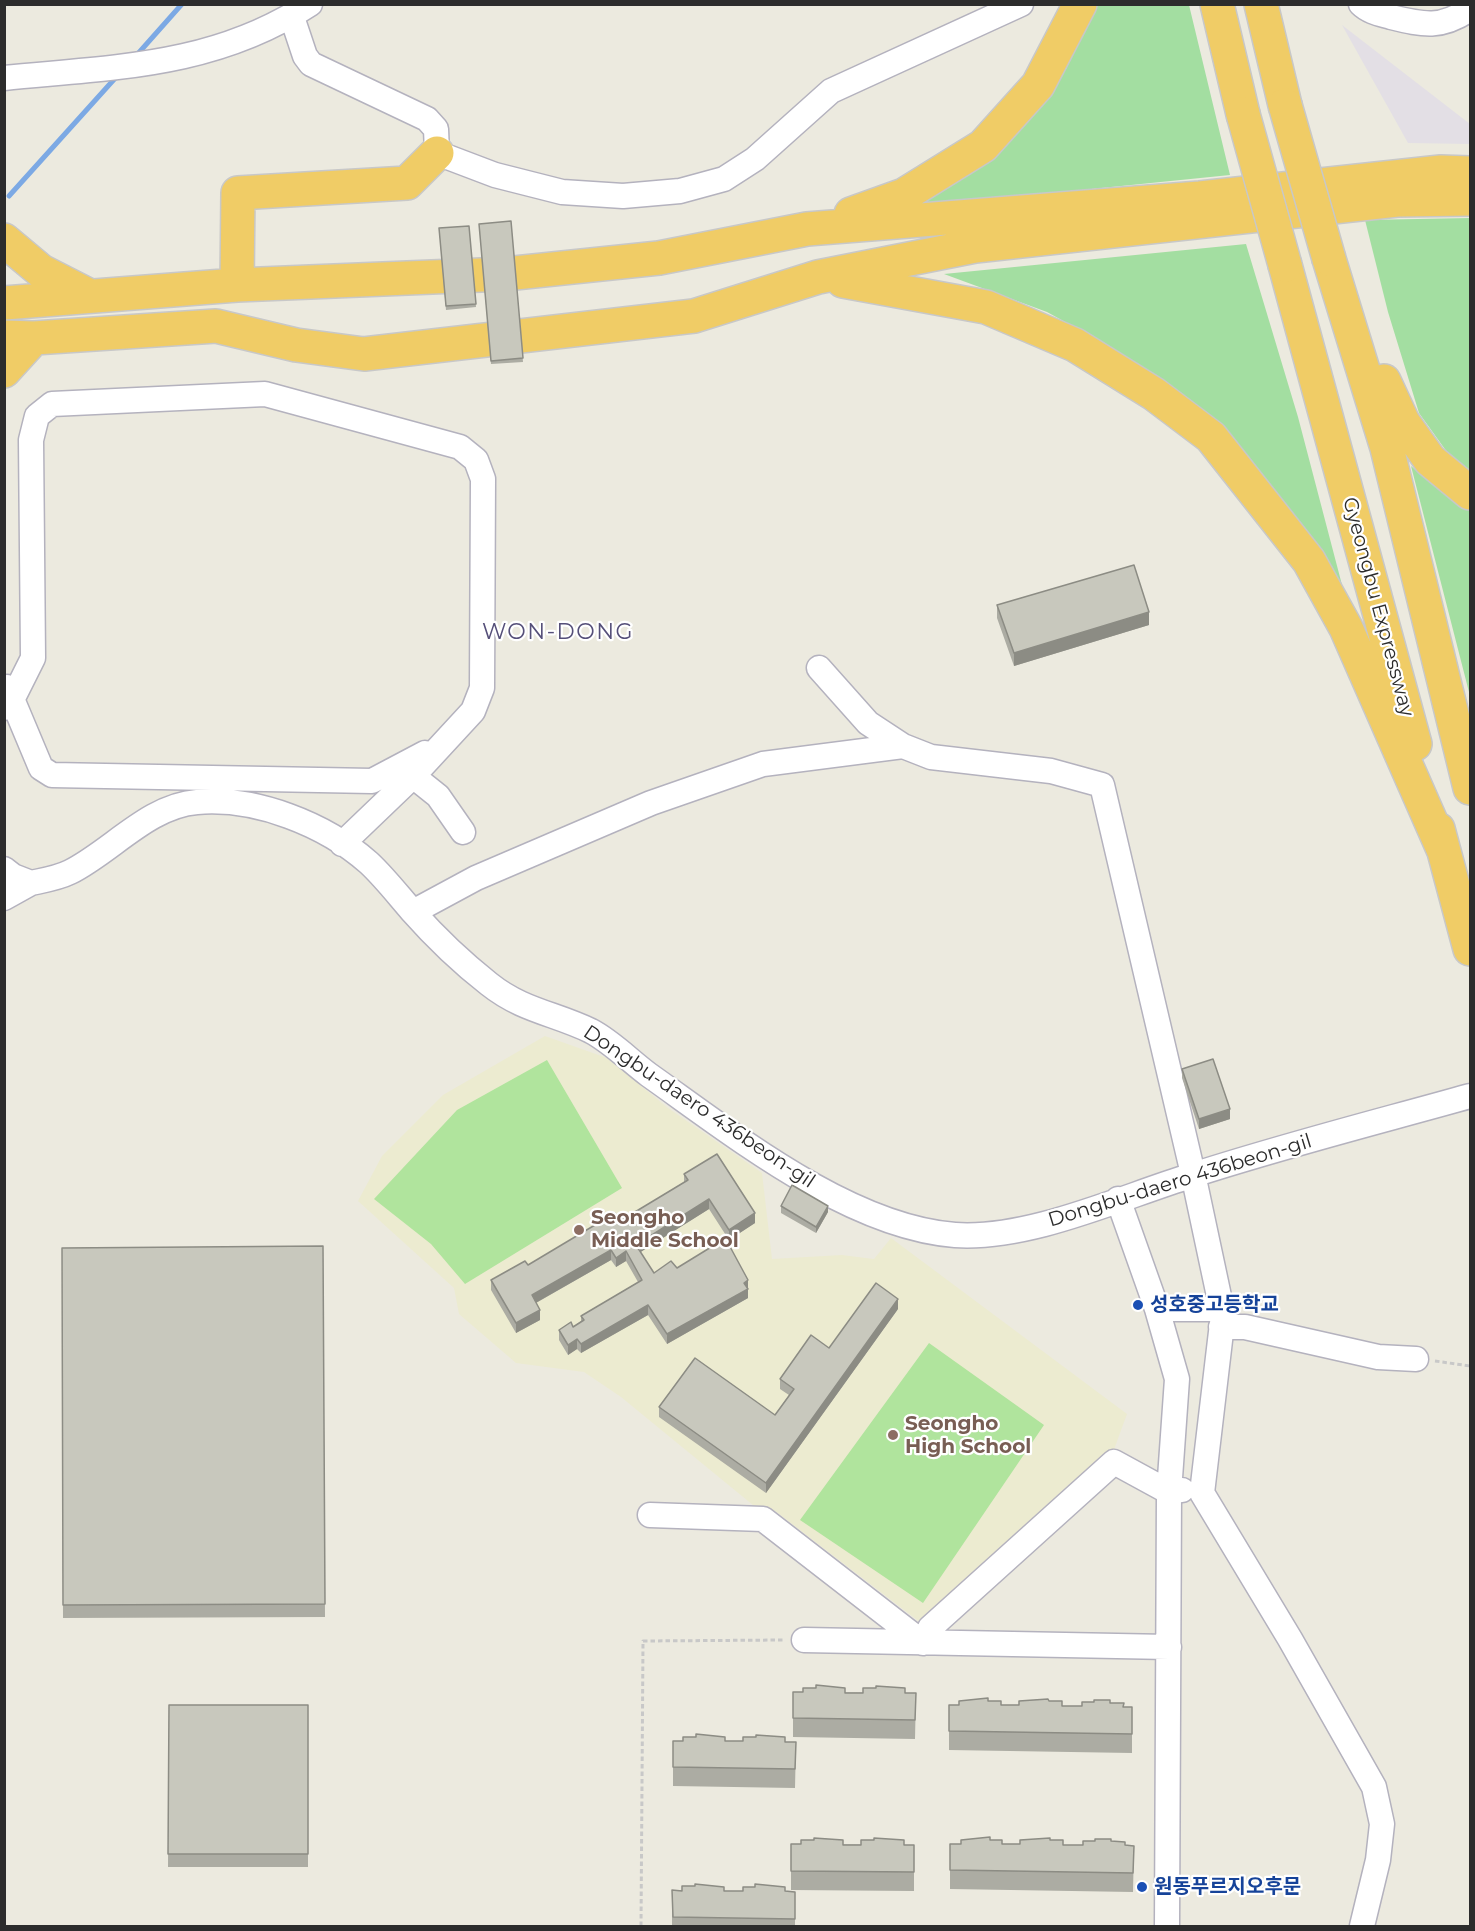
<!DOCTYPE html>
<html>
<head>
<meta charset="utf-8">
<style>
	body { margin:0 }
	#map { position:relative; width:1475px; height:1931px; overflow:hidden; background:#eceadf; font-family:Montserrat,sans-serif }
	canvas { display:block }
	.frame { position:absolute; inset:0; border:6px solid #2c2c2c; pointer-events:none }
</style>
</head>
<body>
<div id="map">
<canvas width="1475" height="1931"></canvas>
<div class="frame"></div>
</div>
<script>
const g = document.querySelector('canvas').getContext('2d');
g.lineJoin = 'round';
function paint(path, color) { g.fillStyle = color; g.fill(path, 'evenodd'); }
function trace(path, color, width, dash) { g.strokeStyle = color; g.lineWidth = width; g.lineCap = dash ? 'butt' : 'round'; g.setLineDash(dash || []); g.stroke(path); }
function drawText(font, color, halo, rows, align = 'center') {
  g.font = font + ' Montserrat,"Noto Sans KR",sans-serif'; g.lineWidth = 4.5; g.setLineDash([]); g.textBaseline = 'middle'; g.strokeStyle = halo; g.fillStyle = color; for (const [text, x, y, turn = 0] of rows) {
    g.save(); g.translate(x, y); g.rotate((+turn || 0) * Math.PI / 180); g.textAlign = isNaN(turn) ? turn : align; if (halo) g.strokeText(text, 0, 0); g.fillText(text, 0, 0); g.restore();
  }
}
const industrial = new Path2D(`
	M1342,25L1470,124V144L1408,143Z`);
const education = new Path2D(`
	M545,1036L607,1058L668,1108L762,1173L772,1259L842,1255L874,1259L891,1238L1127,1414L1112,1455L925,1626L775,1511L759,1510L621,1397L584,1372L516,1363L459,1314L454,1288L358,1201L382,1156L443,1095Z`);
const green = new Path2D(`
	M1097,5H1189L1230,175L933,205L918,204L1006,143L1066,69Z
	M1470,218V472L1452,459L1419,413L1388,312L1365,220Z
	M1246,244L1298,417L1347,604L1176,393L1109,346L1047,312L944,274Z
	M1411,466L1434,486L1470,509V696Z`);
const pitch = new Path2D(`
	M547,1060L622,1188L465,1284L431,1244L374,1199L457,1110Z
	M929,1343L1044,1425L923,1603L800,1520Z`);
const stream = new Path2D(`
	M135,57L182,4
	M9,196L118,75`);
const path = new Path2D(`
	M1435,1361L1470,1366
	M641,1926L643,1641L784,1640`);
const minor = new Path2D(`
	M1361,4C1369,12 1381,14 1391,17C1424,25 1441,29 1470,9
	M292,17L305,56L311,64L427,119L436,129L437,153L495,175L562,192L623,196L680,191L724,179L755,159L831,91L1021,4
	M4,78C114,67 214,67 310,4
	M819,668L868,723L903,746L931,757L1051,771L1102,785L1193,1174L1223,1315L1202,1493L1290,1639L1374,1787L1382,1824L1378,1860L1362,1926
	M7,687L41,768L52,775L372,781L425,753
	M4,708L13,698L33,658L31,440L37,416L52,404L265,394L460,447L476,460L483,479L482,688L473,711L413,776L342,844
	M413,776L438,796L463,832
	M4,869L13,876L31,883L4,898
	M31,883C45,880 58,878 70,872C112,851 148,806 197,802C256,797 325,824 369,863C385,878 398,895 412,911C435,937 461,962 489,984C523,1011 554,1013 591,1031C612,1042 630,1061 649,1075C734,1135 849,1227 955,1235C1029,1240 1119,1198 1190,1176C1282,1146 1377,1122 1470,1096
	M413,912L476,878L651,803L763,764L903,746
	M1118,1199L1157,1309L1177,1379L1169,1492L1167,1926
	M1157,1309H1221
	M1221,1327H1245L1378,1357L1416,1359
	M650,1515L763,1519L923,1643L930,1628L1114,1462L1169,1492L1182,1490
	M804,1640L1169,1647`);
const highway = new Path2D(`
	M1217,4L1243,114
	M1261,4L1285,105
	M851,214L904,195L983,146L1038,85L1080,4
	M4,240L41,271L88,295
	M1329,259L1387,448L1470,788
	M1285,265L1415,744
	M843,281L986,307L1075,345L1154,394L1211,437L1309,561L1346,628L1443,849
	M237,285L238,193L407,183L437,153
	M4,303L237,285L505,274L659,258L807,229L1200,198L1441,172L1470,173
	M4,337L34,338L216,326L296,345L364,354L694,316L818,277L975,246L1397,200L1470,199
	M4,371L34,338
	M1384,381L1403,422L1430,460L1470,493
	M1438,829L1470,949`);
const highwayBridge = new Path2D(`
	M1285,105L1329,259
	M1243,114L1285,265`);
const wall = new Path2D(`
	M511,221L523,362L491,364L479,224Z
	M469,226L476,307L446,310L439,228Z
	M997,605L1149,625L1014,666L997,618Z
	M1182,1069L1230,1119L1199,1129L1182,1078Z
	M684,1174L755,1223L729,1240L709,1209L640,1252L654,1273L677,1268L748,1298L667,1344L648,1315L581,1353L577,1349L568,1355L559,1340V1330L573,1327L581,1321V1316L638,1282L626,1261L616,1267L611,1260L536,1303L540,1320L516,1333L491,1290V1280L528,1265L620,1221L684,1182Z
	M781,1206L828,1212L816,1233L781,1213Z
	M323,1246L325,1617L63,1618L62,1248Z
	M898,1309L766,1493L659,1417V1407L775,1415L789,1395L780,1389V1379Z
	M793,1692L916,1693L915,1739L793,1737Z
	M988,1701L1001,1705H1019L1049,1701L1062,1706H1082L1110,1703L1124,1707H1132V1753L949,1750V1705H959Z
	M169,1705H308V1867H168Z
	M673,1741L796,1742L795,1788L673,1786Z
	M990,1840L1002,1844H1020L1050,1840L1063,1845H1083L1111,1841L1125,1845L1134,1846L1133,1892L950,1889V1844H961Z
	M791,1844L914,1845V1891L791,1890Z
	M672,1890L795,1892V1926H672Z`);
const shadedWall = new Path2D(`
	M1149,612V625L1014,666V653Z
	M1230,1109V1119L1199,1129V1119Z
	M709,1199V1209L636,1255V1245Z
	M828,1206V1212L816,1233V1227Z
	M755,1213V1223L729,1240V1230Z
	M611,1250V1260L532,1305V1295Z
	M626,1251V1261L616,1267V1258Z
	M748,1280V1298L667,1344V1334Z
	M898,1299V1309L766,1493V1483Z
	M648,1305V1315L581,1353V1344Z
	M540,1310V1320L516,1333V1323Z
	M577,1339V1349L568,1355V1345Z`);
const building = new Path2D(`
	M511,221L523,358L491,361L479,224Z
	M469,226L476,304L446,306L439,228Z
	M1134,565L1149,612L1014,653L997,605Z
	M1213,1059L1230,1109L1199,1119L1182,1069Z
	M717,1154L755,1213L729,1230L709,1199L636,1245L654,1273L671,1261L677,1268L721,1241L724,1245L728,1243L748,1280L744,1283L748,1289L667,1334L648,1305L581,1344L577,1339L568,1345L559,1330L571,1322L573,1327L584,1320L581,1316L642,1280L626,1251L616,1258L611,1250L532,1295L540,1310L516,1323L491,1280L525,1261L528,1265L615,1213L620,1221L688,1180L684,1174Z
	M792,1185L828,1206L816,1227L781,1206Z
	M323,1246L325,1604L63,1605L62,1248Z
	M876,1283L898,1299L766,1483L659,1407L695,1358L775,1415L794,1389L780,1379L811,1335L829,1348Z
	M816,1685L845,1688V1693H863V1688H876V1686L905,1688V1693H916L915,1720L793,1718V1692H803V1688H816Z
	M988,1698V1701H1001V1705H1019V1701L1048,1699L1049,1701H1062V1706H1082V1702H1094V1700H1110V1703H1124L1123,1707H1132V1734L949,1731V1705H959V1701Z
	M169,1705H308V1854H168Z
	M696,1734L725,1737V1741H743V1737H756V1735L785,1737V1742H796L795,1769L673,1767V1741H683V1737H696Z
	M990,1837V1840H1002V1844H1020V1840L1050,1838V1840H1063V1845H1083V1841H1095V1839H1111V1841L1125,1842V1845L1134,1846L1133,1873L950,1870V1844H961V1840Z
	M814,1838L843,1840V1845H861V1840H874V1838L904,1840V1845H914V1872L791,1871V1844H801V1840H814Z
	M695,1884L724,1887V1891H743V1887H755V1884L785,1887V1891L795,1892V1919L673,1917L672,1890L682,1891V1886H695Z`);
const markers = [
	[579,1230,6,"#8d6e63"],
	[1138,1305,6,"#1a4fb4"],
	[893,1435,6,"#8d6e63"],
	[1142,1887,6,"#1a4fb4"]
];
const streetNames = [
	["Gyeongbu Expressway",1378,607,75],
	["Dongbu-daero 436beon-gil",699,1107,34],
	["Dongbu-daero 436beon-gil",1180,1181,-17]
];
const educationNames = [
	["Seongho",591,1218],
	["Middle School",591,1241],
	["Seongho",905,1424],
	["High School",905,1447]
];
const transitNames = [
	["성호중고등학교",1150,1305],
	["원동푸르지오후문",1154,1887]
];
const quarterNames = [
	["WON-DONG",558,633]
];
paint(industrial, '#e3dfe5');
paint(education, '#ecebd0');
paint(green, '#a3dea1');
paint(pitch, '#b0e49d');
trace(stream, '#7ca9e4', 5);
trace(minor, '#b4b2be', 27);
trace(highway, '#c8c8c8', 36);
trace(path, '#c8c8c8', 3, [4.5, 3]);
trace(minor, '#fff', 24);
trace(highway, '#f0cc66', 33);
trace(highwayBridge, '#c8c8c8', 36, []);
trace(highwayBridge, '#f0cc66', 33);
paint(wall, '#acaca3');
paint(shadedWall, '#8c8c84');
paint(building, '#c8c8bd');
trace(building, '#8c8c84', 1.5);
for (const [x, y, r, color] of markers) { const dot = new Path2D(); dot.arc(x, y, r, 0, 2 * Math.PI); g.fillStyle = color; g.fill(dot); trace(dot, '#fff', 2); }
drawText('20px', '#2c2c2c', '#fff', streetNames);
drawText('bold 20px', '#785e54', '#fff', educationNames, 'left');
drawText('bold 20px', '#164399', '#fff', transitNames, 'left');
g.letterSpacing = '1.5px';
drawText('22px', '#554f79', '#fff', quarterNames);
g.letterSpacing = '0px';
</script>
</body>
</html>
